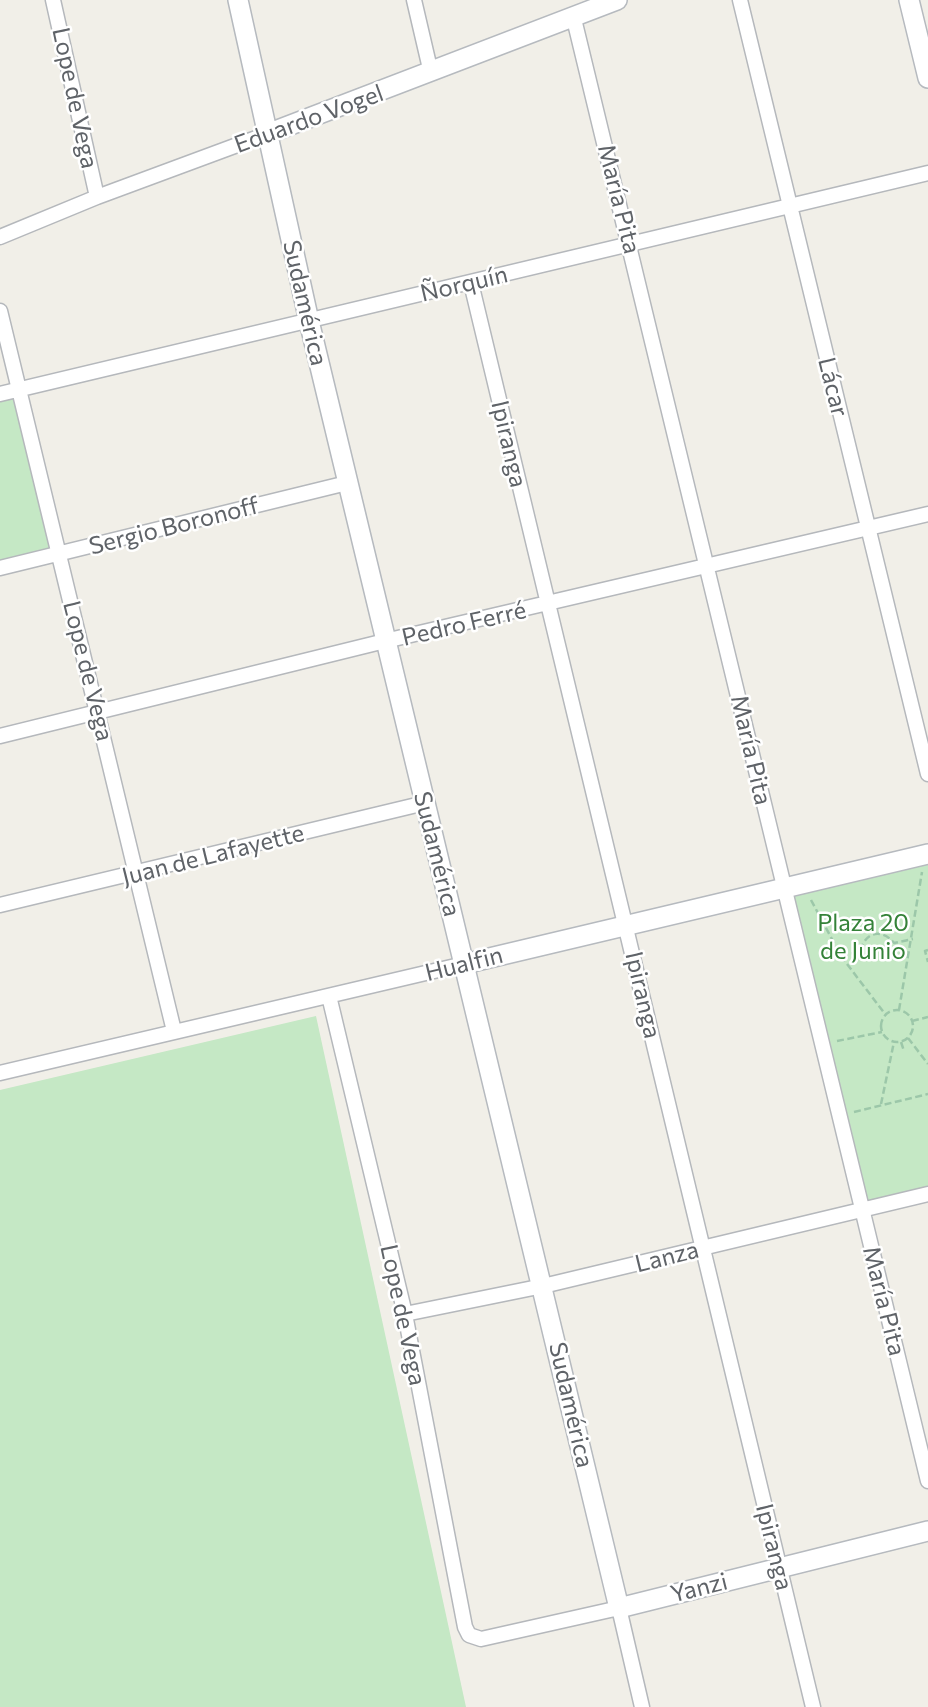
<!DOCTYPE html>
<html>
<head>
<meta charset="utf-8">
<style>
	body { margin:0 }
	canvas { display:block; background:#f1efe8 }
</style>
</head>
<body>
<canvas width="928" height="1707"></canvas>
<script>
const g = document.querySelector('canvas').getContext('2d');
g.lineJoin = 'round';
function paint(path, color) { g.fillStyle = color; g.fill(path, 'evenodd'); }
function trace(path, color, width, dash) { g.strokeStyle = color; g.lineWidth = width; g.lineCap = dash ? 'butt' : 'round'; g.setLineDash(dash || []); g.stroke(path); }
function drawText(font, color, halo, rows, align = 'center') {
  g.font = font + ' Commissioner,sans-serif'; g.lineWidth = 5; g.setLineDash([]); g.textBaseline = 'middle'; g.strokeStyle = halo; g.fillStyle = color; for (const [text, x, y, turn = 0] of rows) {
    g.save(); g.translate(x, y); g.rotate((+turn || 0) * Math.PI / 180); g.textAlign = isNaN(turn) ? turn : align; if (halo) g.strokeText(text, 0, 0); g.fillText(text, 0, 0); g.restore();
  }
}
const green = new Path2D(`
	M20,389L59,554L0,568V394Z
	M928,854V1194L862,1210L784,889Z
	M316,1016L466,1707H0V1090Z`);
const path = new Path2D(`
	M811,900L841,956L885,1014
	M928,950L925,951L928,962
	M841,956L861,951C864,932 882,928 894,943L913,939
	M881 1026a16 16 0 1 1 32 0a16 16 0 1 1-32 0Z
	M899,1010L922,872
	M912,1021L928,1017
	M908,1038L928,1064
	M837,1041L882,1032
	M901,1042L904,1051
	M881,1104L894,1042
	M854,1112L928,1094`);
const street = new Path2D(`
	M53,0L97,197
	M414,0L431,73
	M740,0L928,774
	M574,19L928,1481
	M0,237L97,197L267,134
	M471,283L813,1707
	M0,311L174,1031
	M0,394L928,173
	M0,568L347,483
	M0,736L385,641L928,514
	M0,905L425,803
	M329,996L405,1314L465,1627L469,1635L481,1639L619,1608L642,1707
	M0,1073L464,964
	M405,1314L543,1286L928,1194`);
const secondary = new Path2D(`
	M238,0L309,321L619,1608L928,1531
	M909,0L928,78
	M267,134L617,0
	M464,964L928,854`);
const streetNames = [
	["Lope de Vega",75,98,78],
	["Eduardo Vogel",309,119,-20],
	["María Pita",619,199,76],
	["Ñorquín",464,284,-13],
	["Sudamérica",305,303,77],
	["Lácar",833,387,76],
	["Ipiranga",509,444,77],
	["Sergio Boronoff",174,526,-14],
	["Pedro Ferré",464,624,-13],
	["Lope de Vega",88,671,76],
	["María Pita",751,750,77],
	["Sudamérica",437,854,76],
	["Juan de Lafayette",213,855,-14],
	["Hualfin",464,964,-14],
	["Ipiranga",643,995,77],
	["Lanza",667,1257,-14],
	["María Pita",884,1301,76],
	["Lope de Vega",403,1315,78],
	["Sudamérica",571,1405,77],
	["Ipiranga",774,1547,76],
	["Yanzi",699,1588,-14]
];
const parkNames = [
	["Plaza 20",863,923],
	["de Junio",863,951]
];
paint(green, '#c5e8c5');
trace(street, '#b5b8bc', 17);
trace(secondary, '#b6babf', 22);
trace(path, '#9cc7a9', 2.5, [7, 3.5]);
trace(street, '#fff', 14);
trace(secondary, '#fff', 19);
drawText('24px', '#5f6368', '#fff', streetNames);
drawText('24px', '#348238', '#fff', parkNames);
</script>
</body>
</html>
